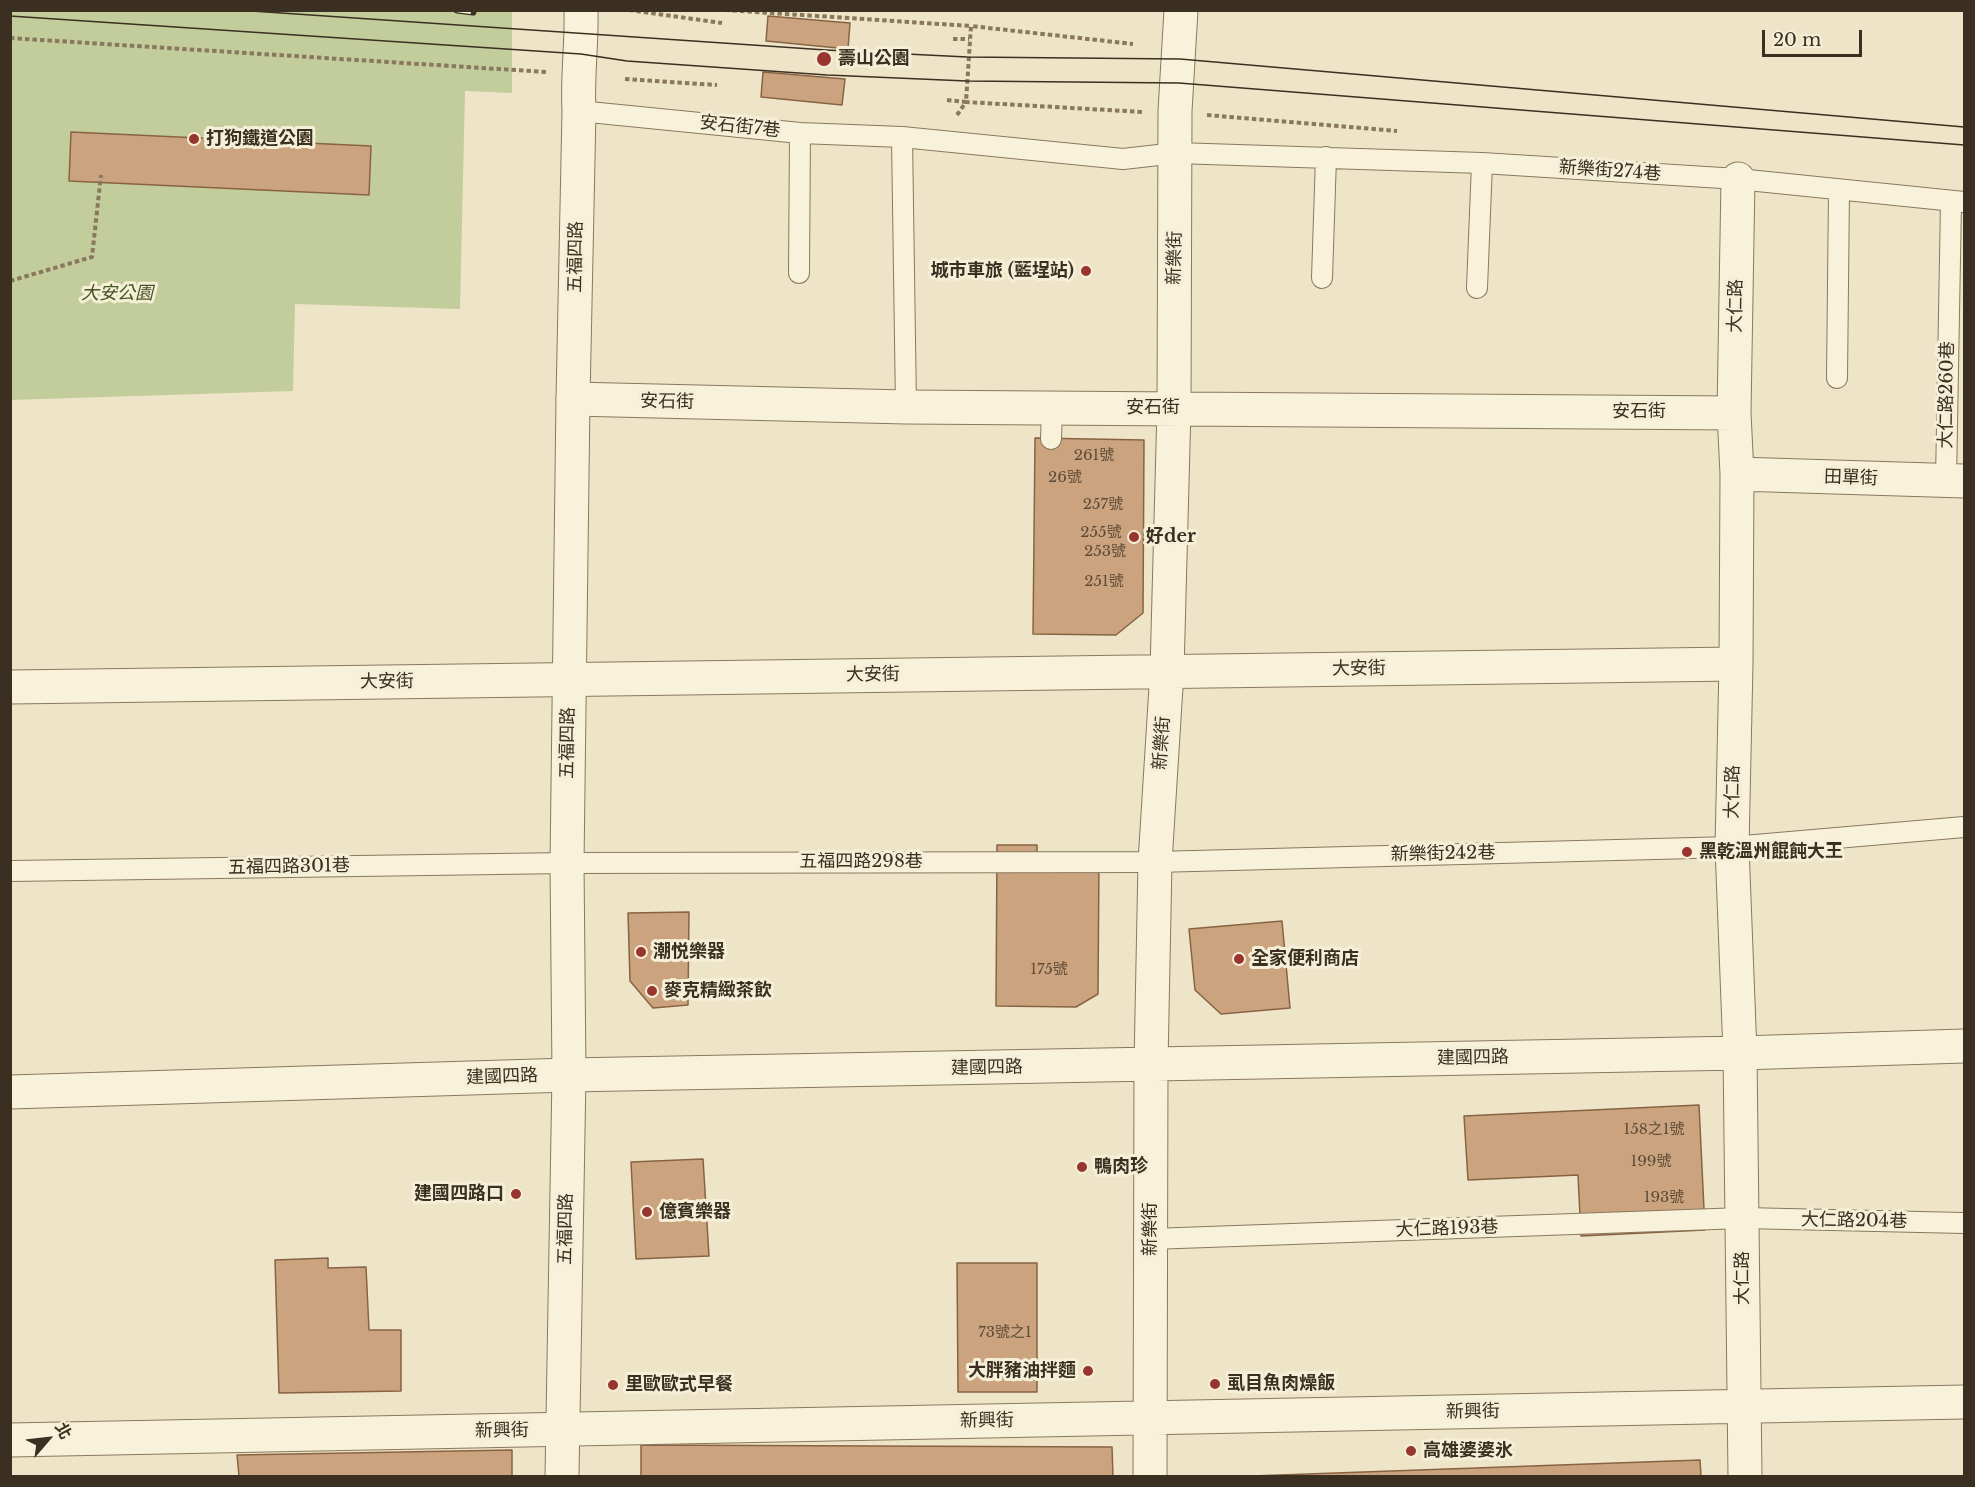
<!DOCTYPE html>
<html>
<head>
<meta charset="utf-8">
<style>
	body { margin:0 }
	#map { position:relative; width:1975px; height:1487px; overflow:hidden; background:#eee5c8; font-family:"Libre Baskerville","Noto Sans TC",serif }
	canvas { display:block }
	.frame { position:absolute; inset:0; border:12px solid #3a2f20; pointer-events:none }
	.north { position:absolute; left:18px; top:1409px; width:60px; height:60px; -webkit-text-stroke:4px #f5efd7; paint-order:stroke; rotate:62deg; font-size:16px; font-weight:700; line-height:24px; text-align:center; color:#3a2f20 }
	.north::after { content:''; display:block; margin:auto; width:21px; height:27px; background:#3a2f20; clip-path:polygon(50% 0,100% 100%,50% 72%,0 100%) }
	.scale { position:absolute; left:1762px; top:30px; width:100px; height:27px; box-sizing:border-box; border:3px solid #3a2f20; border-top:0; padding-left:8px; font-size:18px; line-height:21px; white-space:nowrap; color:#3a2f20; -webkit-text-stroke:4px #f5efd7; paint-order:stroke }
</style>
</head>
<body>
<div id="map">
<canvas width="1975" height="1487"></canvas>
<div class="frame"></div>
<div class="north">北</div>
<div class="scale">20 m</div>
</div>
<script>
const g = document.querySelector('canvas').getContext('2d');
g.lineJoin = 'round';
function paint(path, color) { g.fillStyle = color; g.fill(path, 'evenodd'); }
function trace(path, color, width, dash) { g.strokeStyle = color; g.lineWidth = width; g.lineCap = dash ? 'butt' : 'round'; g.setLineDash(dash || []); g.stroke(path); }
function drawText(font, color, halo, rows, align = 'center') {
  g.font = font + ' "Libre Baskerville","Noto Sans TC",serif'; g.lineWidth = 6; g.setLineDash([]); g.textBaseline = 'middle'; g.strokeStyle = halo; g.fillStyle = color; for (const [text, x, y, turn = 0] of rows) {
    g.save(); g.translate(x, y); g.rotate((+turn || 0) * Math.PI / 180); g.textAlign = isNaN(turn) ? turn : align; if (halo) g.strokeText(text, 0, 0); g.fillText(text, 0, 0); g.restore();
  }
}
const green = new Path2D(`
	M10,11H512V93L465,91L460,309L295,304L293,391L11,400Z`);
const building = new Path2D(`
	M768,16L850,23L848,49L766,41Z
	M763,72L845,79L842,105L761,97Z
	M71,132L371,146L369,195L69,181Z
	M1035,438L1144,440L1143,613L1116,635L1033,634Z
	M997,845H1037V859H1099L1098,994L1076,1007L996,1006Z
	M689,912L688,1005L653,1008L630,981L628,913Z
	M1282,921L1290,1008L1221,1014L1195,990L1189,929Z
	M1699,1105L1705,1230L1581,1236L1578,1175L1468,1180L1464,1116Z
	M703,1159L709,1256L636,1259L631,1162Z
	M328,1258V1268L366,1267L369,1330H401V1391L279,1393L275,1260Z
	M957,1263H1037V1392H958Z
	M641,1445L1112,1447L1113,1476H641Z
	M512,1450V1476H239L237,1455Z
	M1700,1460L1701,1476H1251Z`);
const path = new Path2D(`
	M629,10L722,23
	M725,10L971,26
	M10,38L546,72
	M953,39H969
	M625,79L717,85
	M947,100L966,102L971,26L1133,44
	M957,115L966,102L1143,112
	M1207,115L1397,131
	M10,281L92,257L101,175`);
const service = new Path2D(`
	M579,111L800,133L902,137L1123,159L1176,153L1482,163L1738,179L1964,202
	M902,137L906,407
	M799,273L800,133
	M1322,278L1326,157
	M1477,288L1482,163
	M1837,378L1839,191
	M1051,439L1052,408
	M1946,481L1951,202
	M10,871L567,863L1155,862L1732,847L1964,827
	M1151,1239L1743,1218L1964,1223`);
const minor = new Path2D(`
	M1738,179L1734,413L1737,474L1736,664L1732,847L1740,1053L1745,1476
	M573,399L906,407L1734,413
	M1737,474L1964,481
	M10,687L1736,664
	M10,1092L569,1075L1740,1053L1964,1046
	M10,1440L1964,1402
	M1150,1476L1151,1064L1155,862L1167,671L1174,408L1175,111L1181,10`);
const tertiary = new Path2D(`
	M562,1476L569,1075L567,863L573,399L579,111C577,77 582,45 581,10`);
const tram = new Path2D(`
	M237,10L826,50L967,57L1180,59L1964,127
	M10,16L581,54L627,61L827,75L967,81L1179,83L1964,145`);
const rail = new Path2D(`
	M457,10L473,12`);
const markers = [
	[824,59,8,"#98352e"],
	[194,139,6,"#98352e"],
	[1086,271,6,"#98352e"],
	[1134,537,6,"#98352e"],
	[1687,852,6,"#98352e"],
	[641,952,6,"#98352e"],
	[1239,959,6,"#98352e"],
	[652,991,6,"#98352e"],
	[1082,1167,6,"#98352e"],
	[516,1194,6,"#98352e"],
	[647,1212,6,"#98352e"],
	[1088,1371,6,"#98352e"],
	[1215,1384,6,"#98352e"],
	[613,1385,6,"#98352e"],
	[1411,1451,6,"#98352e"]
];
const numberNames = [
	["261號",1094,456],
	["26號",1065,478],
	["257號",1103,505],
	["255號",1101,533],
	["253號",1105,552],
	["251號",1104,582],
	["175號",1049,970],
	["158之1號",1654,1130],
	["199號",1651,1162],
	["193號",1664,1198],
	["73號之1",1005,1333]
];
const poiNames = [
	["壽山公園",838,59],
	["打狗鐵道公園",206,139],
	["城市車旅 (藍埕站)",1074,271,"right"],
	["好der",1146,537],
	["黑乾溫州餛飩大王",1699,852],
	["潮悦樂器",653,952],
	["全家便利商店",1251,959],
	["麥克精緻茶飲",664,991],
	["鴨肉珍",1094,1167],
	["建國四路口",504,1194,"right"],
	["億賓樂器",659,1212],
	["大胖豬油拌麵",1076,1371,"right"],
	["虱目魚肉燥飯",1227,1384],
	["里歐歐式早餐",625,1385],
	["高雄婆婆氷",1423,1451]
];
const streetNames = [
	["安石街7巷",740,127,6],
	["新樂街274巷",1610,171,4],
	["五福四路",576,257,-89],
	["新樂街",1175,258,-89],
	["大仁路",1736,306,-89],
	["大仁路260巷",1947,395,-89],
	["安石街",667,402,1],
	["安石街",1153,408],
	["安石街",1639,412],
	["田單街",1851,478,2],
	["大安街",1359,669,-1],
	["大安街",873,675,-1],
	["大安街",387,682,-1],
	["五福四路",568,743,-89],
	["新樂街",1162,743,-86],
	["大仁路",1733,792,-89],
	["新樂街242巷",1443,854,-1],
	["五福四路298巷",861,862],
	["五福四路301巷",289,867,-1],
	["建國四路",1473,1058,-1],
	["建國四路",987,1068,-1],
	["建國四路",502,1077,-2],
	["大仁路204巷",1854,1221,1],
	["五福四路",566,1229,-89],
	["新樂街",1151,1229,-90],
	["大仁路193巷",1447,1229,-2],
	["大仁路",1743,1278,-90],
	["新興街",1473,1412,-1],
	["新興街",987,1421,-1],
	["新興街",502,1431,-1]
];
const parkNames = [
	["大安公園",117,294]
];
paint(green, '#c3cc9b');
paint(building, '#cba47f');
trace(building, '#886343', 1.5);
trace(service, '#8a785d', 22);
trace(minor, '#8a785d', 35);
trace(tertiary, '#8a785d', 35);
trace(path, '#8a785d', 4, [4.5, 3]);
trace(service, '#f8f2db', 20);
trace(minor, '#f8f2db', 33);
trace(tertiary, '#f8f2db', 33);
trace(tram, '#3a2f20', 1.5);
trace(rail, '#3a2f20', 7);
trace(rail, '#f5efd7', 4.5, [14]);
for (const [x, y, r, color] of markers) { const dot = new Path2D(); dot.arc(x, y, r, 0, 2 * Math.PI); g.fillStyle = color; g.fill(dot); trace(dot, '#f5efd7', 2); }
drawText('15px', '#5e4c38', null, numberNames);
drawText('bold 18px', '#3a2f20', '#f5efd7', poiNames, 'left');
drawText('18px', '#3a2f20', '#f5efd7', streetNames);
drawText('italic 18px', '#475627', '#f5efd7', parkNames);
</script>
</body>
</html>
